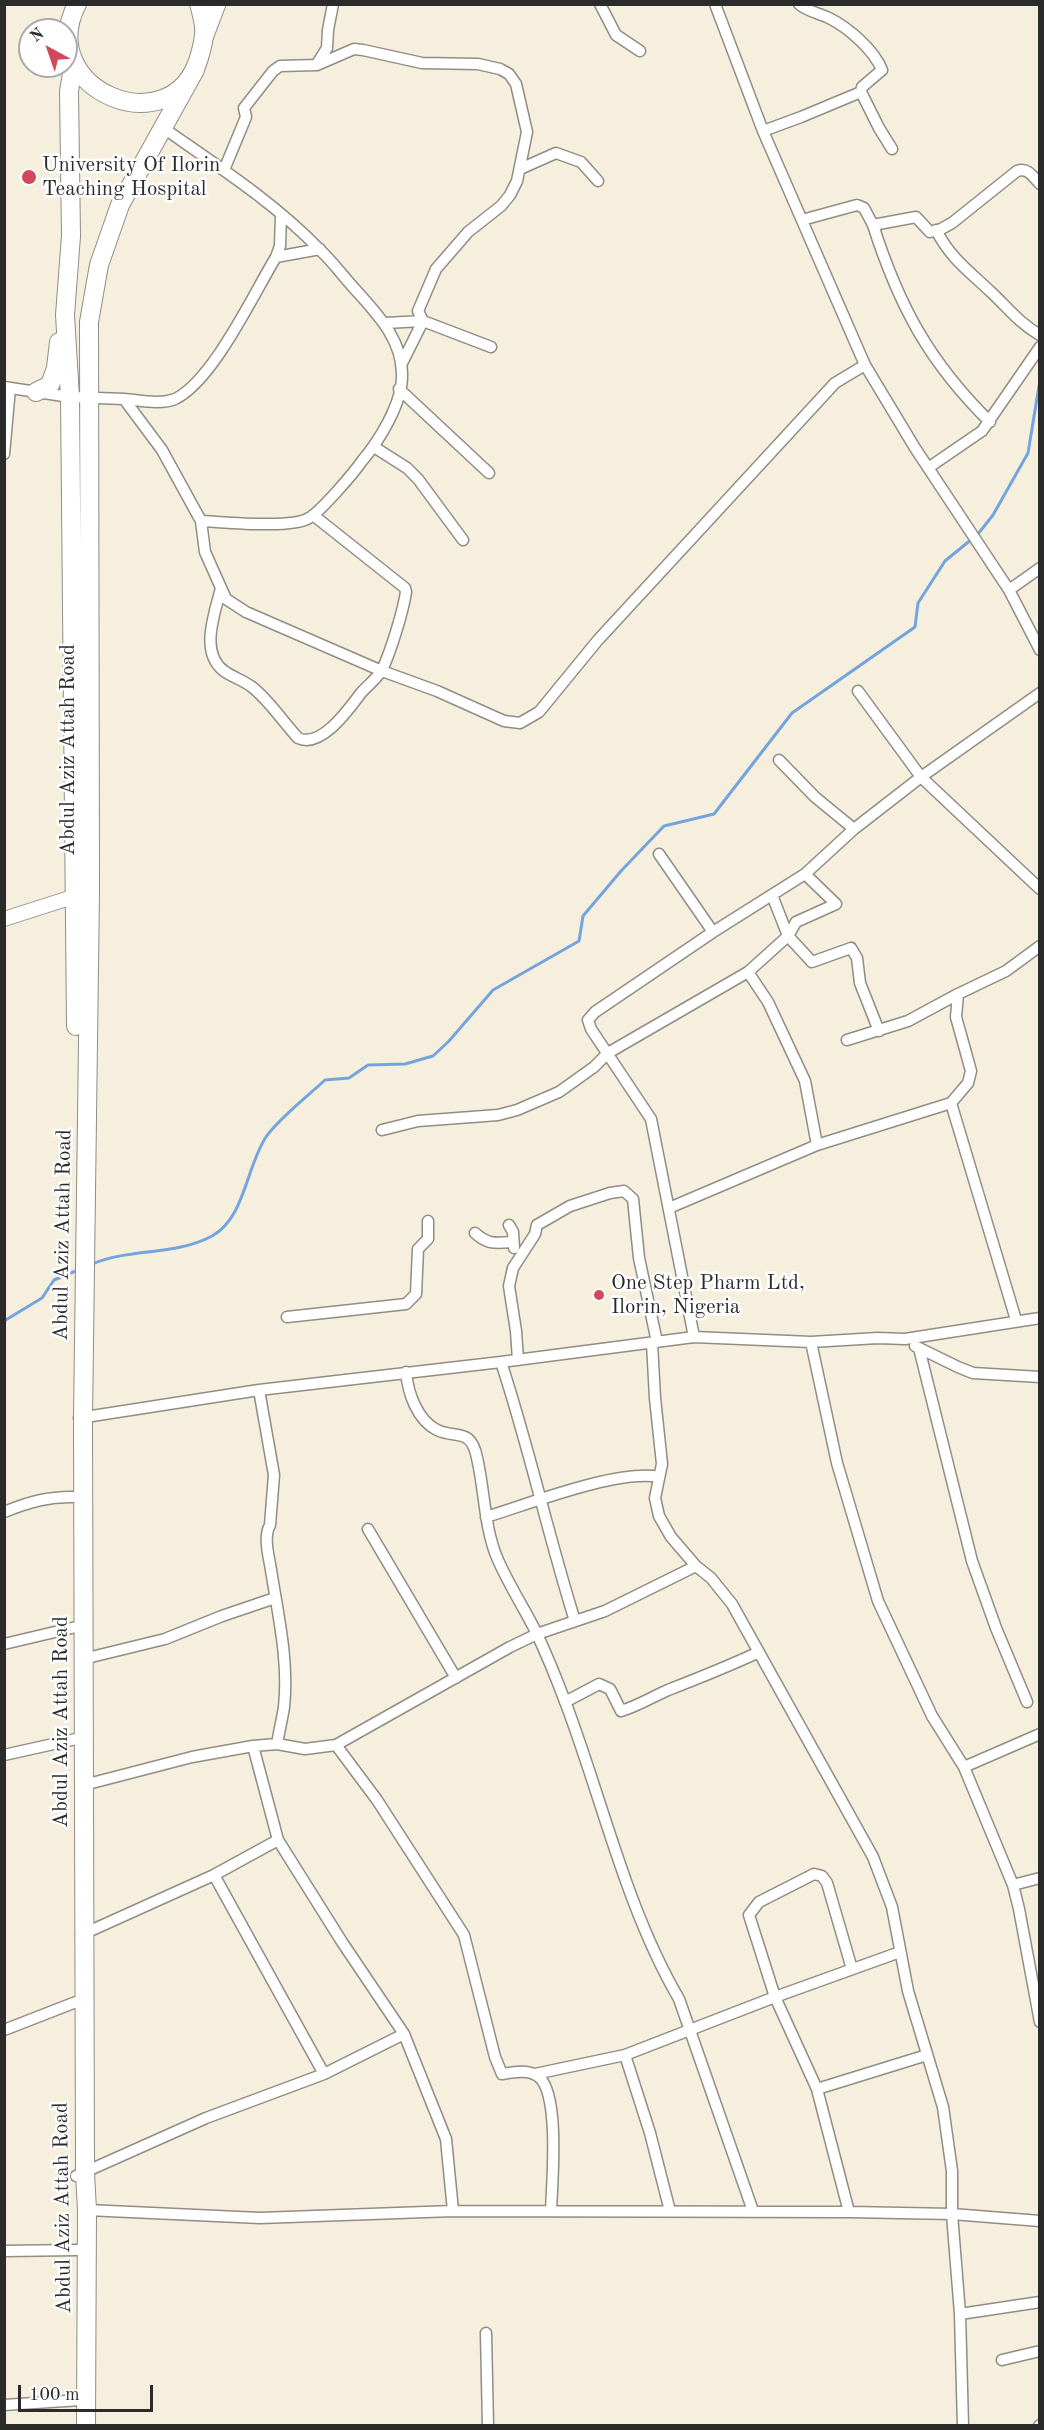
<!DOCTYPE html>
<html>
<head>
<meta charset="utf-8">
<style>
	body { margin:0 }
	#map { position:relative; width:1044px; height:2430px; overflow:hidden; background:#f6efde; font-family:"Old Standard TT",serif }
	canvas { display:block }
	.frame { position:absolute; inset:0; border:6px solid #2b2b2b; pointer-events:none }
	.north { position:absolute; left:18px; top:18px; width:60px; height:60px; box-sizing:border-box; background:#fff; border:2px solid #aaa; border-radius:50%; rotate:320deg; font-size:16px; font-weight:700; line-height:24px; text-align:center; color:#2b2b2b }
	.north::after { content:''; display:block; margin:auto; width:21px; height:27px; background:#d1495b; clip-path:polygon(50% 0,100% 100%,50% 72%,0 100%) }
	.scale { position:absolute; left:18px; top:2385px; width:135px; height:27px; box-sizing:border-box; border:3px solid #2b2b2b; border-top:0; padding-left:8px; font-size:18px; line-height:21px; white-space:nowrap; color:#2b2b2b; -webkit-text-stroke:4px #fff; paint-order:stroke }
</style>
</head>
<body>
<div id="map">
<canvas width="1044" height="2430"></canvas>
<div class="frame"></div>
<div class="north">N</div>
<div class="scale">100 m</div>
</div>
<script>
const g = document.querySelector('canvas').getContext('2d');
g.lineJoin = 'round';
function trace(path, color, width, dash) { g.strokeStyle = color; g.lineWidth = width; g.lineCap = dash ? 'butt' : 'round'; g.setLineDash(dash || []); g.stroke(path); }
function drawText(font, color, halo, rows, align = 'center') {
  g.font = font + ' "Old Standard TT",serif'; g.lineWidth = 5; g.setLineDash([]); g.textBaseline = 'middle'; g.strokeStyle = halo; g.fillStyle = color; for (const [text, x, y, turn = 0] of rows) {
    g.save(); g.translate(x, y); g.rotate((+turn || 0) * Math.PI / 180); g.textAlign = isNaN(turn) ? turn : align; if (halo) g.strokeText(text, 0, 0); g.fillText(text, 0, 0); g.restore();
  }
}
const stream = new Path2D(`
	M92,1264C130,1248 175,1256 212,1236C245,1218 246,1167 266,1137C277,1120 309,1095 325,1080L349,1078L368,1065L405,1064L433,1056L449,1041L493,990L579,941L583,916L621,871L664,826L714,814L792,713L915,627L918,603L945,561L978,534L993,515L1028,453L1040,380
	M4,1321L42,1298L54,1280L78,1270`);
const street = new Path2D(`
	M600,4L616,35L640,51
	M715,4L763,131L865,365L915,448L1009,590L1040,650
	M799,4C808,12 819,13 829,18C849,28 874,50 882,70L862,87L861,92L879,128L892,149
	M317,64L327,48L328,30L333,4
	M162,127C216,165 274,202 320,250C332,261 342,275 353,287C376,313 403,339 402,376C402,404 379,441 362,461C353,474 321,511 309,518C292,529 224,522 201,521
	M763,131L801,117L861,92
	M520,169L556,153L581,162L598,181
	M224,170L246,117L244,108L273,71L280,66L317,65L354,49L363,50L422,63L478,64L500,69L509,74L516,84L527,132L517,181L510,195L501,206L468,232L436,269L418,311L423,321
	M802,220L857,205L864,208L873,225L916,217L930,232L941,229L952,223L1017,171C1028,167 1033,177 1040,184
	M873,225C899,306 929,362 990,422
	M936,230C951,259 969,271 991,292C1007,307 1020,324 1040,335
	M276,257L320,249
	M385,323L423,321L491,347
	M401,365L423,321
	M4,387L70,397L124,399L162,450L201,521L205,552L226,599L246,612L382,671L437,691L504,721L520,723L539,712L598,640L835,383L865,365
	M399,389L489,473
	M124,399C139,400 160,405 175,399C213,381 254,293 276,257L280,246L281,215
	M374,447L407,468L418,479L463,540
	M4,454L10,388
	M928,468L982,431L1040,347
	M221,588C215,613 199,652 224,671C232,677 243,680 252,687C269,700 283,722 298,738C321,749 349,709 361,693C368,685 378,678 383,668C391,650 403,612 406,592L405,588L313,515
	M1009,590L1040,568
	M858,691L921,777L1040,889
	M779,760L815,797L854,829
	M659,854L713,932
	M772,895L788,936L812,962L851,948L857,958L860,983L879,1031
	M748,972L768,1002L805,1081L817,1145
	M847,1040L908,1021L958,994
	M951,1103L1016,1320
	M382,1130L418,1121L498,1115L517,1110L559,1092L594,1067L608,1053L748,972L788,936L796,922L836,904L805,874
	M669,1208L817,1145L951,1103L968,1083L971,1071L956,1017L958,994L1006,971L1040,946
	M509,1225L513,1232L514,1248
	M475,1233C488,1245 496,1243 513,1242
	M287,1317L406,1304L416,1294L418,1249L428,1239V1221
	M694,1337L651,1119L591,1029L588,1020L595,1012L713,932L805,874L854,829L921,777L1040,693
	M811,1342L837,1463L878,1601L932,1716L964,1767L1013,1885L1019,1909L1040,2022
	M652,1343L655,1398L662,1464L655,1498L659,1516L671,1537L696,1566L711,1578L732,1604L873,1857L892,1907L908,1991L943,2107L952,2171V2214L960,2314L963,2426
	M915,1346L958,1367L973,1373L1040,1377
	M919,1348L972,1561L996,1628L1027,1702
	M518,1360L516,1331L509,1286L513,1268L535,1234L537,1225L570,1206L610,1193L624,1191L633,1199L639,1258L657,1342
	M501,1362C529,1447 548,1535 575,1621
	M406,1372C408,1393 417,1420 437,1430C456,1439 471,1427 477,1458C485,1492 484,1528 498,1560C509,1585 524,1608 536,1632C547,1655 557,1680 566,1704C603,1802 626,1908 679,1999L753,2211
	M259,1390L274,1475L270,1525C263,1537 269,1557 271,1570C278,1615 289,1661 284,1707C282,1720 279,1732 277,1744
	M79,1418L259,1390L501,1362L694,1337L811,1342L878,1338L905,1339L1040,1318
	M4,1512C29,1502 49,1496 76,1497
	M486,1517C529,1504 618,1469 659,1477
	M368,1529L456,1678
	M4,1644L76,1627
	M83,1659L165,1639L222,1616L275,1598
	M565,1702L599,1684L610,1689L621,1711C638,1706 652,1697 668,1690C699,1678 729,1666 759,1652
	M336,1745L377,1800L464,1935L495,2057L502,2074C514,2072 529,2069 539,2077C560,2095 552,2183 551,2211
	M253,1746L278,1840L342,1942L404,2034L446,2139L453,2211
	M4,1755L76,1739
	M964,1767L1040,1734
	M84,1785L192,1757L253,1746L277,1744L305,1749L336,1745L510,1647L537,1634L605,1611L696,1566
	M214,1875L324,2074
	M1013,1885L1040,1878
	M81,1935L214,1875L278,1840
	M4,2030L76,2002
	M625,2055L650,2133L670,2211
	M535,2074L625,2055L775,1997L900,1952
	M817,2089L927,2055
	M76,2176L206,2118L324,2074L404,2034
	M87,2210L260,2218L453,2211L849,2212L952,2214L1040,2221
	M849,2212L817,2089L775,1997L749,1915L759,1902L814,1874L822,1876L827,1883L852,1969
	M4,2251L77,2250
	M960,2314L1040,2302
	M486,2333L488,2426
	M1002,2360L1040,2351
	M4,2405L81,2400
	M1039,2426L1040,2425`);
const secondary = new Path2D(`
	M4,919L82,894`);
const primary = new Path2D(`
	M205,38L218,4`);
const highway = new Path2D(`
	M77,4C33,90 172,147 199,58C206,34 206,28 199,4
	M74,63L69,91L71,236L65,315L70,397L76,1026
	M36,392L50,385L56,368L59,342
	M86,2426L87,2210L85,2173L83,1418L90,891L89,322L99,265L120,205L195,70`);
const markers = [
	[29,177,8,"#d1495b"],
	[599,1295,6,"#d1495b"]
];
const poiNames = [
	["University Of Ilorin",42,165],
	["Teaching Hospital",42,189],
	["One Step Pharm Ltd,",611,1283],
	["Ilorin, Nigeria",611,1307]
];
const streetNames = [
	["Abdul Aziz Attah Road",68,750,-90],
	["Abdul Aziz Attah Road",63,1235,-89],
	["Abdul Aziz Attah Road",61,1722,-90],
	["Abdul Aziz Attah Road",63,2208,-91]
];
trace(stream, '#74a4de', 3);
trace(street, '#908d84', 13);
trace(secondary, '#908d84', 16);
trace(primary, '#908d84', 17);
trace(highway, '#908d84', 20);
trace(street, '#fff', 10);
trace(secondary, '#fff', 14);
trace(primary, '#fff', 15);
trace(highway, '#fff', 18);
for (const [x, y, r, color] of markers) { const dot = new Path2D(); dot.arc(x, y, r, 0, 2 * Math.PI); g.fillStyle = color; g.fill(dot); trace(dot, '#fff', 2); }
drawText('21px', '#2b2b2b', '#fff', poiNames, 'left');
drawText('21px', '#2b2b2b', '#fff', streetNames);
</script>
</body>
</html>
